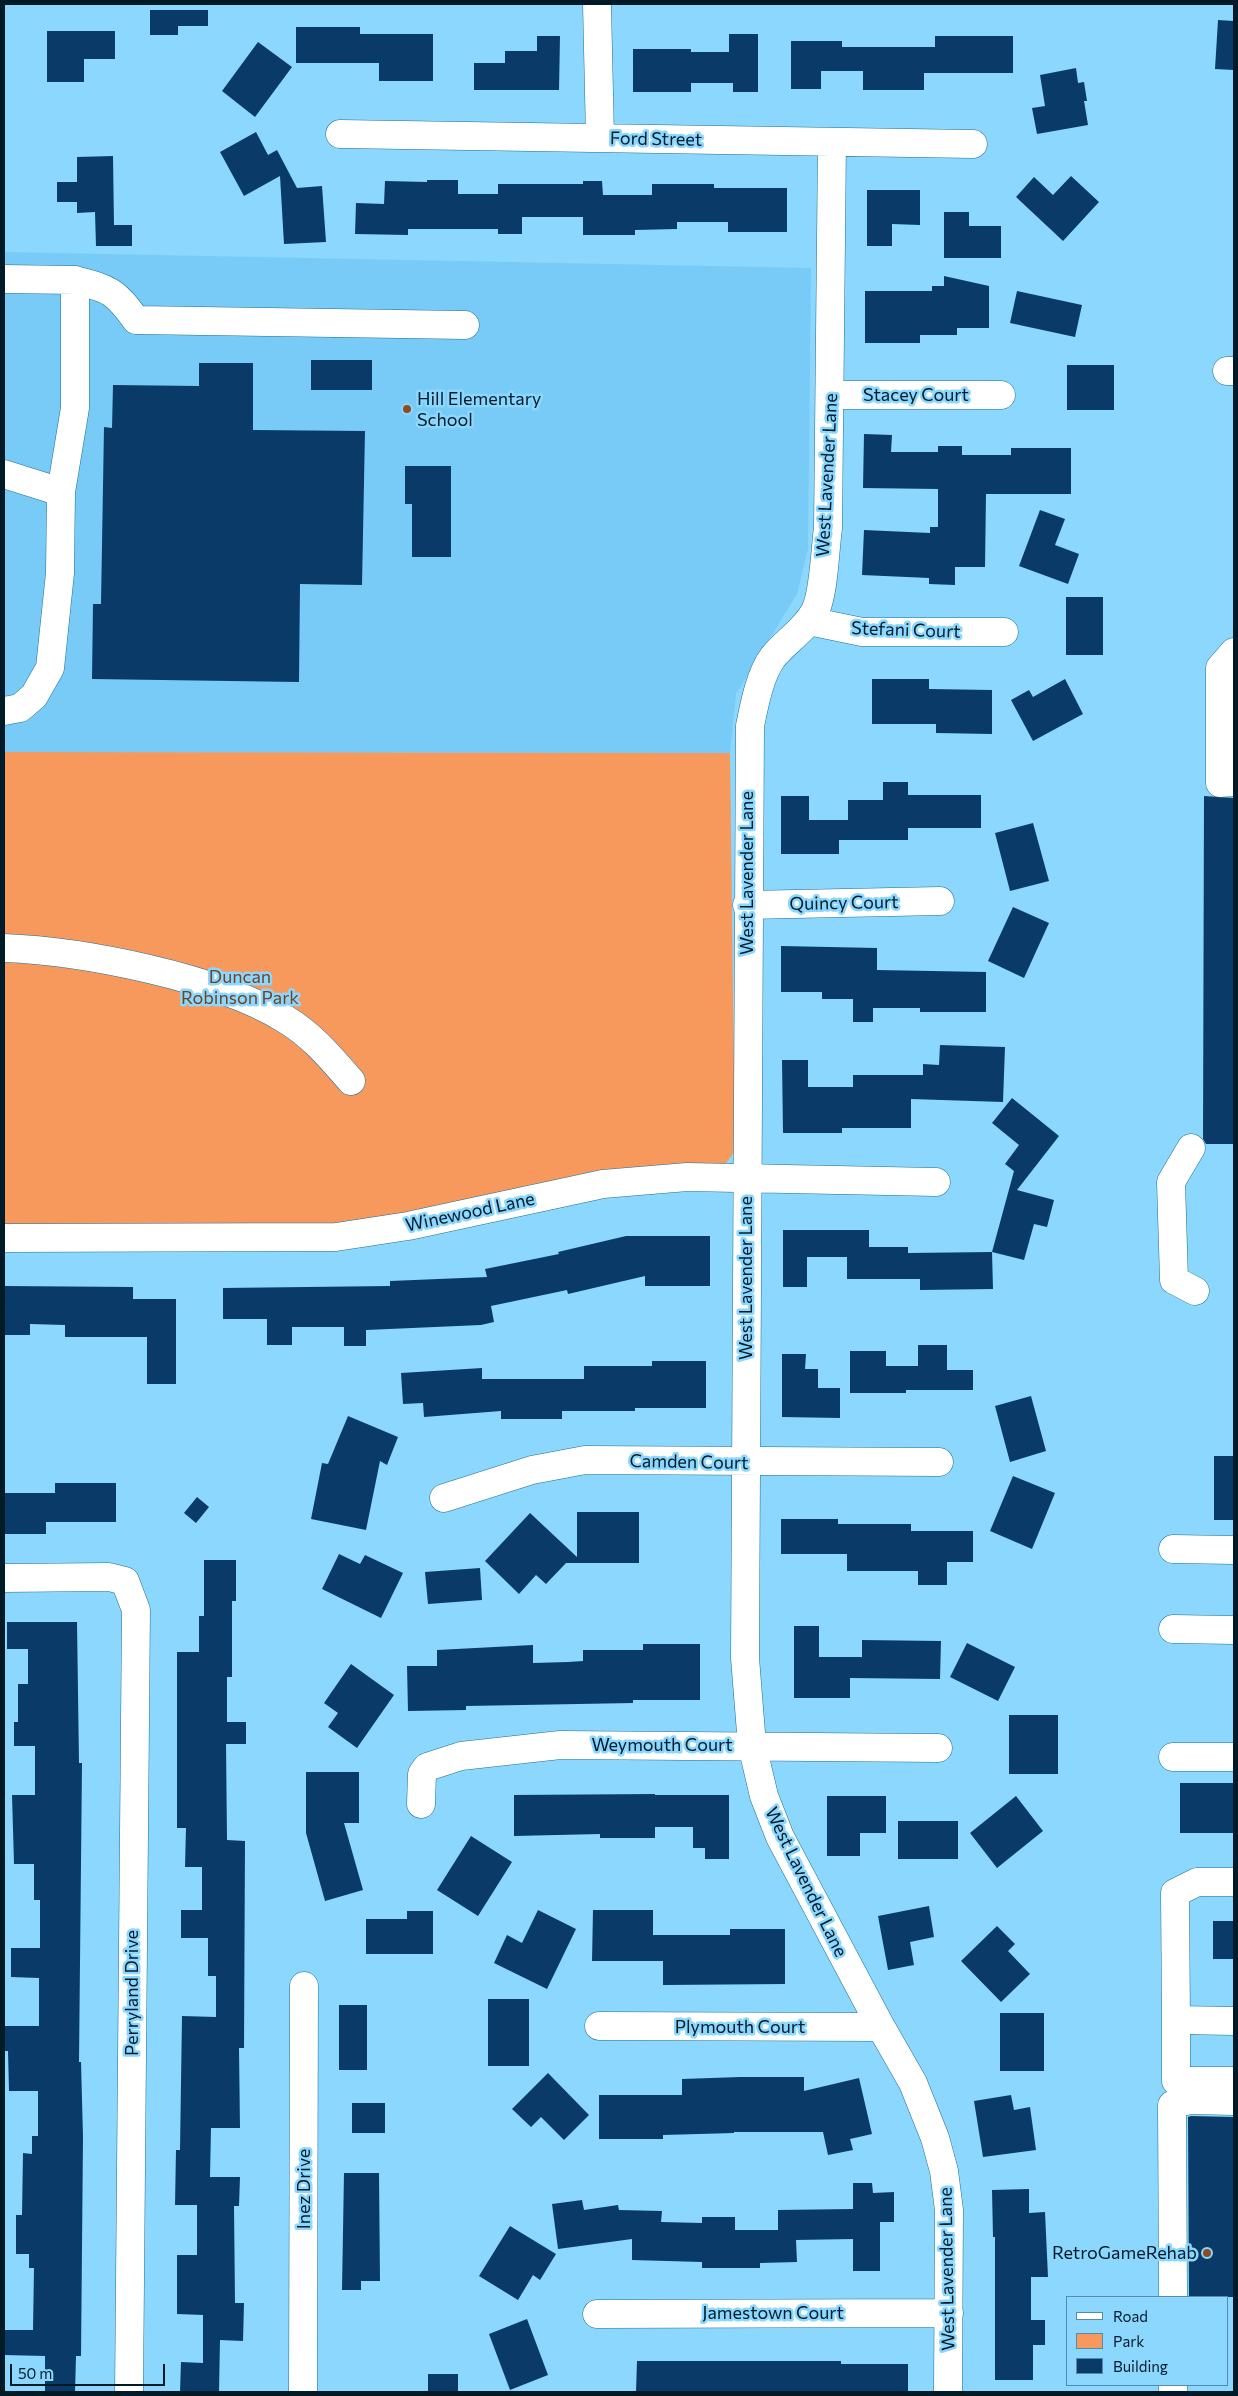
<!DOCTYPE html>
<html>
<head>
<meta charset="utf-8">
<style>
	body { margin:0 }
	#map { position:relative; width:1238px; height:2396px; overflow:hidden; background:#8bd7fe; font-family:Commissioner,sans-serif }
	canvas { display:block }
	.frame { position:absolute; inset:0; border:5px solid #001a28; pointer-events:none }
	.legend { position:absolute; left:1066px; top:2296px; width:162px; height:90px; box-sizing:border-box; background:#8bd7fe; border:1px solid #538ba8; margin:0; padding:6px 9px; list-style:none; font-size:15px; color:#001a28 }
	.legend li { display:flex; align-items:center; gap:10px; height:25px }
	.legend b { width:25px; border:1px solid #538ba8 }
	.scale { position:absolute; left:10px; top:2364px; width:155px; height:22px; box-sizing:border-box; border:2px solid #001a28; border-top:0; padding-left:6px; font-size:15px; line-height:18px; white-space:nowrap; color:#001a28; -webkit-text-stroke:4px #8bd7fe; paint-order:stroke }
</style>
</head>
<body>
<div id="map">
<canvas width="1238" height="2396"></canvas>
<div class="frame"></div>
<ul class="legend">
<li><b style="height:6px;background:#fff"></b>Road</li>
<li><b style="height:14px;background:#f7985c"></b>Park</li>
<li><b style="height:14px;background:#0a3b68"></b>Building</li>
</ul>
<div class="scale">50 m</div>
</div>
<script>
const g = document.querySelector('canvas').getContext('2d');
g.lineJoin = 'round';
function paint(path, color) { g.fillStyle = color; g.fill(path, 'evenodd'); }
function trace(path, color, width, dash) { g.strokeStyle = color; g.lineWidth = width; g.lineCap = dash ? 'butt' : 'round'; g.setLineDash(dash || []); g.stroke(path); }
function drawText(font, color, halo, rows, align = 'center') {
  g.font = font + ' Commissioner,sans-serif'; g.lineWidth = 5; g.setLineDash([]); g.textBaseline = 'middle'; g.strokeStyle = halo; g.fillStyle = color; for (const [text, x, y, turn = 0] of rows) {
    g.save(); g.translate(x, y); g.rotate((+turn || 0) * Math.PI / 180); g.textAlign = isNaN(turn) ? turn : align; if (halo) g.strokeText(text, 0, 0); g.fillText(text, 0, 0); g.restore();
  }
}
const built = new Path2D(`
	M4,252L811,268L808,549L797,594L736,694L730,753L4,752Z`);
const green = new Path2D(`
	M4,752L730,753L735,1151L723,1167L354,1224L4,1225Z`);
const building = new Path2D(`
	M150,10H208V26H178V35H150Z
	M1218,20L1234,21V70L1215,69Z
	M296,27H360V34H433V81H379V63H296Z
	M47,31H115V59H84V82H47Z
	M729,34H758V92H733V83H691V92H633V49H691V52H729Z
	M537,36H560L559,90H474V63H505V51H537Z
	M935,36H1013V73H924V90H863V71H821V89H791V41H842V47H935Z
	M258,42L292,67L255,117L222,91Z
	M1076,68L1078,83L1084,82L1087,101H1084L1088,125L1037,134L1032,108L1045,106L1040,75Z
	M256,132L268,155L277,150L297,188L322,186L326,242L284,244L280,176L244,196L220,152Z
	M113,156L114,225H132V246H96L95,212L77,213V202H57V182H77V157Z
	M1071,176L1099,202L1063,241L1016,197L1034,177L1053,195Z
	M427,180H458V194H498V184H583V181H602L603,195H652V184H714V188H787V232H728V222H677V229L635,230V235H583V217H522V234H498V229H408V235L355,234L356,203L384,204L385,181L427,182Z
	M867,190H920V225L892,224V246H867Z
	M944,212H969V226H1001V258H944Z
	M944,276L989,286V328H957V335H920V343H865V291H932V286H944Z
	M1017,291L1082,305L1075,337L1010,323Z
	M311,360H372V390H311Z
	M199,363H253V430L365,431L362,585L300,584L299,682L92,679L93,604H101L104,427L112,428L113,385L199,386Z
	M1067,365H1114V410H1067Z
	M864,434L892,435L891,452H938V446H962V455H1011V448H1071V494H986L985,567H955V585L929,584V578L862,575L864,530L930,533V527H938V489L863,488Z
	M405,466H451V557H412V504H405Z
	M1040,510L1065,519L1055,545L1079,554L1068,584L1019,566Z
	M1066,597H1103V655H1066Z
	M872,679H929V689L992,690V734L936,733V724H872Z
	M1065,679L1083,714L1033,741L1011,700L1029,690L1033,697Z
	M883,782H908V795H981V828H908V840H839V854H781V796H809V820H848V800H883Z
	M1204,796L1234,798V1144H1206L1203,1139Z
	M1033,823L1049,881L1010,891L995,833Z
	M1013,907L1049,923L1024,978L988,961Z
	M781,946L877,948V970L986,972V1012H920V1008H873V1022H853V999H822V992H781Z
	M940,1045L1005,1047L1003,1102L911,1099V1128H842V1133H783L782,1060H808V1087H853V1075H923V1064L939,1065Z
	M1012,1098L1059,1136L1017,1190L1054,1200L1047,1227L1034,1224L1024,1260L992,1252L1014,1171L1005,1164L1019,1145L992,1123Z
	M783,1230H869V1247H908V1253L992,1252L993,1289L920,1290V1279H847V1257H807V1287H783Z
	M626,1236H710V1286H645V1276L568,1294L567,1290L491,1306L494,1322L481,1325L366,1330V1346H344V1327H292V1345H267V1319H223V1288L390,1286V1281L487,1277L485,1269L559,1254L558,1252Z
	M4,1286L133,1287V1299H176V1384H147V1337H65V1325L30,1324V1335H4Z
	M918,1345H947V1370H973V1390H906V1393H850V1351H886V1366H918Z
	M782,1354H806L805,1369H818V1388H840V1418L782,1417Z
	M652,1361H706V1408H635V1411H562V1419H501V1411L424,1417L423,1403L403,1404L401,1373L482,1368V1379H584V1366H652Z
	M1031,1396L1046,1451L1010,1462L995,1406Z
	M348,1416L398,1437L387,1465L380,1461L366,1530L311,1519L322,1463L328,1464Z
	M1214,1456H1234V1520H1214Z
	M1013,1476L1055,1493L1032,1549L990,1531Z
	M55,1483H116V1522H46V1534H4V1493H55Z
	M197,1497L209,1507L196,1523L184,1513Z
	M577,1512H639V1563H566L546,1584L536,1575L519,1594L485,1561L530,1513L577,1557Z
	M781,1519H838V1524H911V1531H973V1562H947V1585H918V1571H847V1554H781Z
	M339,1554L360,1564L365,1555L403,1573L381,1618L322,1589Z
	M204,1560H236V1601H232V1677H227V1722H246V1744H226L227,1840L245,1841L244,2048H239L240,2128H211L210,2177H240L239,2206H234L235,2303H244L243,2341L220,2340L219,2392H180L181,2362L203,2363V2315L177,2314V2255H197V2205H175L176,2150H180L182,2016L216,2017V1976H208V1938H181V1910H202V1867H185L186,1828H177V1652H199V1616H204Z
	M480,1568L482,1600L428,1604L425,1572Z
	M7,1622H77L79,1763H82L79,2062H81L83,2137L81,2356H76L75,2392H45V2356L4,2355V2330H33L34,2268H29V2254H16V2215H22L23,2153L32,2154V2136H38V2091H9L8,2051H4V2026H39V1978L11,1977V1948H40V1900H34V1864H14L12,1795H35V1746H14V1722H18V1684H28V1649H7Z
	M794,1626H819V1657H862V1640L941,1641L940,1679L850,1678V1698H794Z
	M967,1643L1015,1667L998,1701L950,1677Z
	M643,1644H700V1700H633V1703L466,1706V1710L408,1711L407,1666H437V1650L533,1645V1663L568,1662L583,1661V1650H643Z
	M351,1664L394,1695L357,1748L328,1727L338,1713L324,1703Z
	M1009,1715H1058V1774H1009Z
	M306,1772H359V1823H344L363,1890L325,1901L306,1833Z
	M1180,1783H1234V1833H1180Z
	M655,1794V1795H729V1859H705V1848H693V1827H655V1838H600V1834L514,1836V1795Z
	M827,1796H886V1833H860V1856H827Z
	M1016,1796L1043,1831L997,1868L970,1833Z
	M898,1821H958V1859H898Z
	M471,1836L512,1862L478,1916L437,1890Z
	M929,1906L934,1937L910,1942L914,1965L888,1970L878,1916Z
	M538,1910L576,1929L547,1989L494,1963L507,1935L522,1943Z
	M593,1910H653V1935H730V1929H785V1984L663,1985V1961H592Z
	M407,1911H433V1954H366V1919H407Z
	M1213,1921H1234V1959H1213Z
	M997,1926L1015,1944L1008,1951L1030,1974L1001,2002L961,1961Z
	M488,1999H529V2066H488Z
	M339,2005H367V2070H339Z
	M1000,2013H1044V2071H1000Z
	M548,2073L589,2115L564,2140L541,2117L531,2127L512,2109Z
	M740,2077H804V2091L859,2078L872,2134L850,2139L853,2150L828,2155L823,2132H734V2133L663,2135V2139H599V2095H682V2079Z
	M1011,2095L1014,2110L1030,2107L1036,2150L983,2157L974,2101Z
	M352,2103H385V2133H352Z
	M1191,2116L1234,2117V2297H1189L1188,2117Z
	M344,2173H379L380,2281H361V2290H342Z
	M853,2183H872L873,2193L894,2192V2222H880V2271H853V2239L796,2240L797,2262L760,2263V2268H702V2262L632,2260V2239L558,2249L552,2204L582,2200L584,2210L618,2205L619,2210L662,2211L661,2222L702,2223V2217H735V2230H778V2210L853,2209Z
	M1029,2189V2213L1045,2212L1048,2277H1031V2320H1045V2345H1033V2380H995V2237H993L992,2190Z
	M510,2226L556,2254L540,2280L533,2275L518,2300L479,2276Z
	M527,2319L548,2375L510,2390L489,2334Z
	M637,2361H841V2364H908V2392H636Z
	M428,2374H458V2392H428Z`);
const minor = new Path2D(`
	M597,4L600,138
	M340,134L973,144
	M832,142L828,528C825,549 824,594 815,611C805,630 786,641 773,657C760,674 754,706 750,726L745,1658L752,1745L764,1796L780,1837L881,2027L913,2083L935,2138L944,2171L949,2210L948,2392
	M4,279L75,280V408L61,492
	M75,280C110,289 115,291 136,320L465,325
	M1227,371H1234
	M831,395H1001
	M4,474L61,492L60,573L50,668L34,696L20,708L4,711
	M809,621L862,632H1004
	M1234,652L1220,668V783L1234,782
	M747,905L940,901
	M4,948C83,951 217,977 285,1019C312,1035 331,1058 351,1081
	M1191,1148L1171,1182L1174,1280L1195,1291
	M4,1238L336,1237L408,1226L603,1184L687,1177L936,1182
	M444,1498L532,1470L585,1460L939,1462
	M1173,1549L1234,1550
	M4,1578L109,1577L125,1581L136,1610L129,2392
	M1173,1629L1234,1630
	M1173,1757H1234
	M421,1804L422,1774L427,1767L461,1756L560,1745L938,1748
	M1176,2020L1175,1893L1197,1882H1234
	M1234,2021L1176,2020V2081H1234
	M599,2026L881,2027
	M1173,2297L1172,2105L1189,2100L1234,2101
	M597,2314L949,2313
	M1173,2385V2392
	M303,2392L304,1986`);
const markers = [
	[407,409,5,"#904c1e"],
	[1207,2253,5,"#904c1e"]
];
const streetNames = [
	["Ford Street",656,139,1],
	["Stacey Court",916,395],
	["West Lavender Lane",827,475,-87],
	["Stefani Court",906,630,2],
	["West Lavender Lane",747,873,-90],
	["Quincy Court",844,903,-1],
	["Winewood Lane",470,1212,-12],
	["West Lavender Lane",746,1278,-90],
	["Camden Court",689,1462,1],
	["Weymouth Court",662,1745],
	["West Lavender Lane",806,1882,64],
	["Perryland Drive",132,1993,-90],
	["Plymouth Court",740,2027],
	["Inez Drive",304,2189,-90],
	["West Lavender Lane",947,2269,-91],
	["Jamestown Court",773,2313]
];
const poiNames = [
	["Hill Elementary",417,399],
	["School",417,420],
	["RetroGameRehab",1197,2253,"right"]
];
const parkNames = [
	["Duncan",240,977],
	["Robinson Park",240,998]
];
paint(built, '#78cbf6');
paint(green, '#f7985c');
paint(building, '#0a3b68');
trace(minor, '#1d6f92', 29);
trace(minor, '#fff', 28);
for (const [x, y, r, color] of markers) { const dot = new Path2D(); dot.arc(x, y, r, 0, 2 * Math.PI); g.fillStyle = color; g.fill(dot); trace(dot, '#8bd7fe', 2); }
drawText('18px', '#001a28', '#8bd7fe', streetNames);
drawText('18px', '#001a28', '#8bd7fe', poiNames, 'left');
drawText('18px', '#714325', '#8bd7fe', parkNames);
</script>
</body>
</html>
